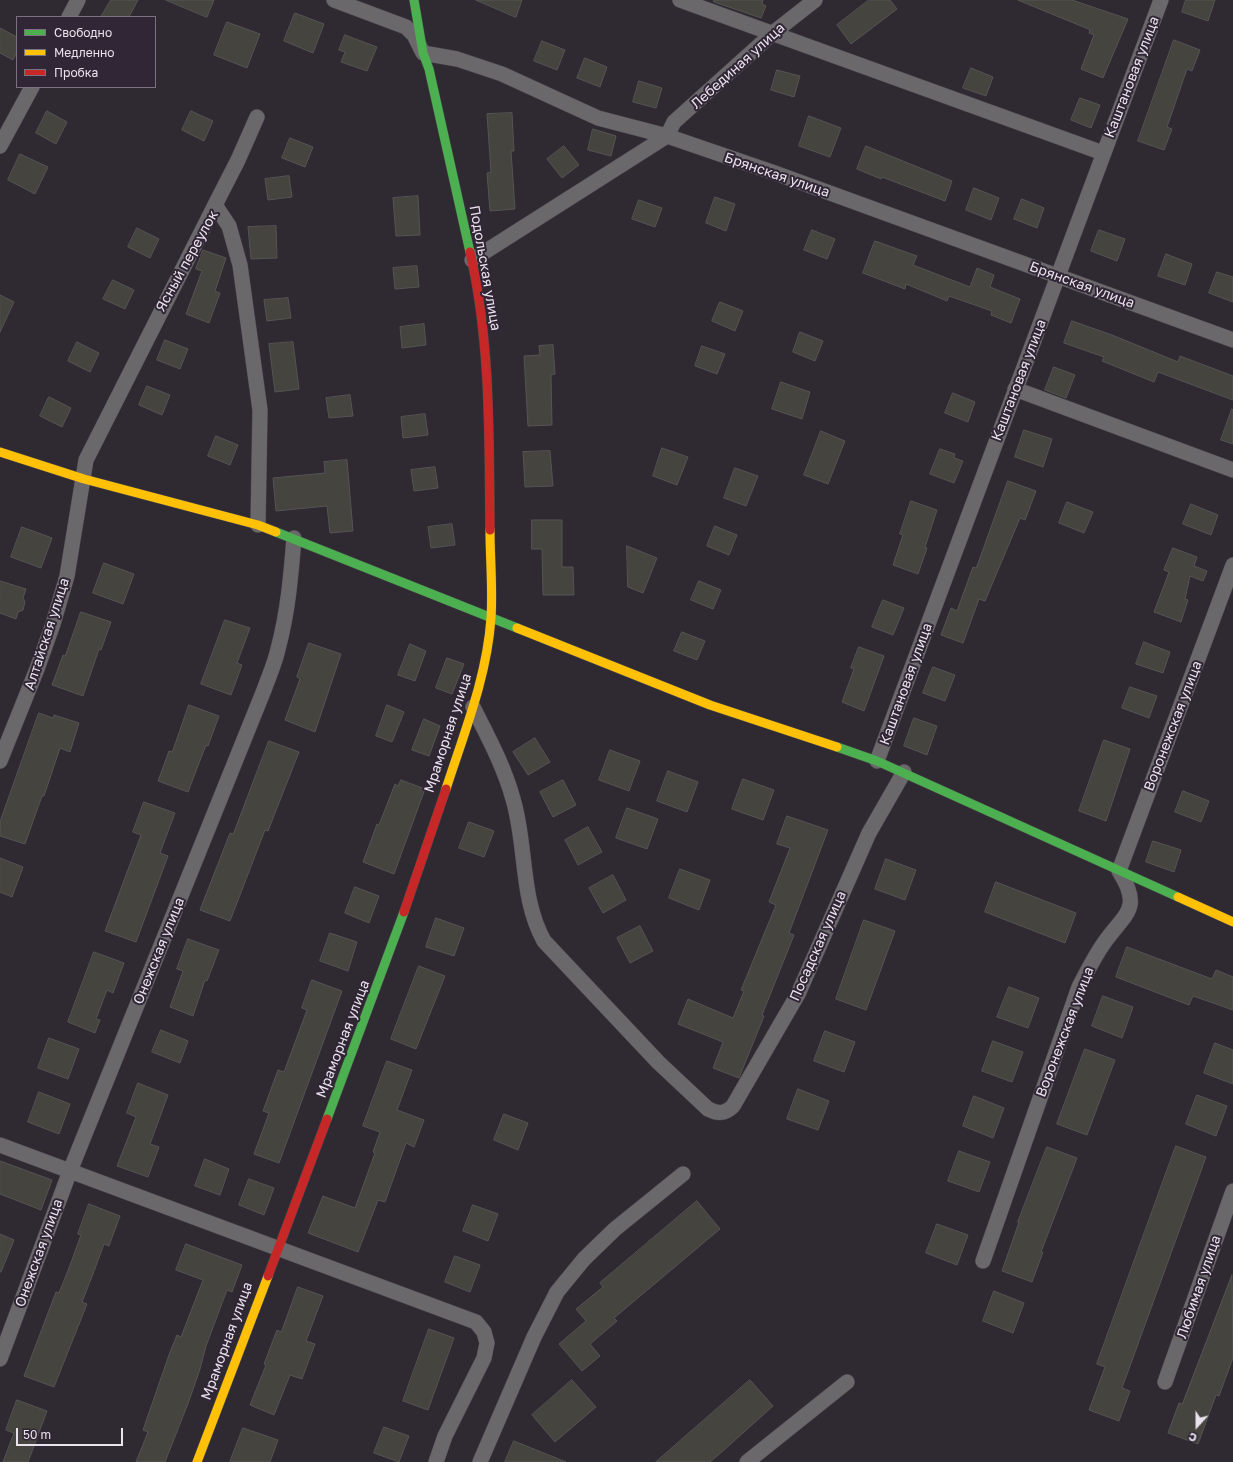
<!DOCTYPE html>
<html>
<head>
<meta charset="utf-8">
<style>
	body { margin:0 }
	#map { position:relative; width:1233px; height:1462px; overflow:hidden; background:#2f2a32; font-family:"Golos Text",sans-serif }
	canvas { display:block }
	.legend { position:absolute; left:16px; top:16px; width:140px; height:72px; box-sizing:border-box; background:#302635; border:1px solid #7a727f; margin:0; padding:5px 7px; list-style:none; font-size:12px; color:#eae3ed }
	.legend li { display:flex; align-items:center; gap:8px; height:20px }
	.legend b { width:20px; border:1px solid #7a727f }
	.north { position:absolute; left:1177px; top:1406px; width:40px; height:40px; -webkit-text-stroke:3px #302635; paint-order:stroke; rotate:201deg; font-size:11px; font-weight:700; line-height:16px; text-align:center; color:#eae3ed }
	.north::after { content:''; display:block; margin:auto; width:14px; height:18px; background:#eae3ed; clip-path:polygon(50% 0,100% 100%,50% 72%,0 100%) }
	.scale { position:absolute; left:16px; top:1428px; width:107px; height:18px; box-sizing:border-box; border:2px solid #eae3ed; border-top:0; padding-left:5px; font-size:12px; line-height:14px; white-space:nowrap; color:#eae3ed; -webkit-text-stroke:3px #302635; paint-order:stroke }
</style>
</head>
<body>
<div id="map">
<canvas width="1233" height="1462"></canvas>
<ul class="legend">
<li><b style="height:5px;background:#4caf50"></b>Свободно</li>
<li><b style="height:5px;background:#ffc107"></b>Медленно</li>
<li><b style="height:5px;background:#c62828"></b>Пробка</li>
</ul>
<div class="north">С</div>
<div class="scale">50 m</div>
</div>
<script>
const g = document.querySelector('canvas').getContext('2d');
g.lineJoin = 'round';
function paint(path, color) { g.fillStyle = color; g.fill(path, 'evenodd'); }
function trace(path, color, width, dash) { g.strokeStyle = color; g.lineWidth = width; g.lineCap = dash ? 'butt' : 'round'; g.setLineDash(dash || []); g.stroke(path); }
function drawText(font, color, halo, rows, align = 'center') {
  g.font = font + ' "Golos Text",sans-serif'; g.lineWidth = 4; g.setLineDash([]); g.textBaseline = 'middle'; g.strokeStyle = halo; g.fillStyle = color; for (const [text, x, y, turn = 0] of rows) {
    g.save(); g.translate(x, y); g.rotate((+turn || 0) * Math.PI / 180); g.textAlign = isNaN(turn) ? turn : align; if (halo) g.strokeText(text, 0, 0); g.fillText(text, 0, 0); g.restore();
  }
}
const building = new Path2D(`
	M111,0H138L129,17H101Z
	M166,0H214L207,17Z
	M476,0H522L516,17Z
	M714,0H763L762,4L766,6L761,18L714,2Z
	M869,0H890L897,9L851,44L837,25Z
	M1018,0H1072L1128,19L1103,78L1081,69L1094,35L1089,33L1090,30Z
	M1186,0H1215L1208,21L1182,12Z
	M295,13L324,24L313,53L284,41Z
	M227,22L260,34L247,68L214,55Z
	M0,28L17,37V52L13,60L0,53Z
	M345,35L377,47L367,71L341,62L345,52L339,50Z
	M1174,40L1200,50L1192,71L1187,69L1167,127L1172,129L1164,150L1138,141Z
	M542,41L565,50L557,70L534,61Z
	M585,58L607,67L600,87L577,78Z
	M971,68L993,77L986,96L963,88Z
	M777,70L800,76L794,97L771,90Z
	M639,81L662,88L656,108L633,102Z
	M1080,98L1100,105L1091,128L1071,120Z
	M47,111L67,122L56,144L36,133Z
	M191,111L213,121L204,141L182,130Z
	M512,113L514,151H511L515,209L490,211L487,173L491,172L487,114Z
	M809,116L841,128L830,157L799,146Z
	M593,129L616,136L611,156L588,150Z
	M290,138L313,147L305,167L282,158Z
	M564,146L579,165L562,178L547,159Z
	M866,146L952,181L945,201L882,177L881,179L857,169Z
	M20,154L48,167L35,194L8,180Z
	M289,176L292,197L268,200L265,179Z
	M974,188L999,198L991,220L966,210Z
	M418,196L420,235L396,236L393,198Z
	M715,197L735,204L726,231L706,223Z
	M1022,199L1044,208L1037,228L1014,219Z
	M639,200L662,208L655,227L632,219Z
	M276,226L277,258L251,259L248,227Z
	M137,228L159,239L150,258L128,247Z
	M812,230L835,239L827,259L804,250Z
	M1099,230L1125,239L1117,261L1091,251Z
	M875,241L917,256L913,265L970,287L977,268L994,275L990,287L1020,299L1011,323L991,315L992,311L949,296L947,301L906,284L905,289L863,273Z
	M203,250L226,258L215,291L220,293L209,323L186,314L202,271L196,269Z
	M1166,254L1192,264L1185,285L1158,276Z
	M417,266L419,287L395,289L393,268Z
	M1217,272L1233,277V302L1209,293Z
	M113,280L134,290L125,309L103,299Z
	M0,295L14,302L0,332Z
	M288,298L291,318L267,321L264,300Z
	M720,302L743,311L735,331L712,321Z
	M1072,321L1112,335L1178,362L1180,356L1233,376V400L1158,372L1154,382L1102,361L1104,357L1064,343Z
	M424,324L426,345L402,348L400,327Z
	M800,332L823,341L815,361L793,352Z
	M165,340L188,349L180,369L157,360Z
	M77,342L99,353L90,372L68,361Z
	M293,342L299,389L275,392L269,344Z
	M553,345L555,374L551,375L552,425L528,426L524,356L540,355L539,346Z
	M702,346L725,354L717,374L695,366Z
	M1054,367L1075,375L1066,398L1045,390Z
	M781,382L810,392L802,419L772,409Z
	M147,386L170,395L162,415L139,405Z
	M953,393L975,402L968,422L945,413Z
	M350,395L353,416L329,418L326,398Z
	M49,397L71,408L62,427L40,416Z
	M1232,409L1233,410V444L1221,440Z
	M425,414L428,435L403,438L401,417Z
	M1024,430L1052,439L1043,467L1015,457Z
	M821,431L845,441L828,484L804,475Z
	M216,436L238,445L230,465L208,456Z
	M662,448L688,457L677,485L653,476Z
	M940,449L955,454L954,458L963,461L954,483L930,474Z
	M550,451L553,486L525,487L523,452Z
	M347,460L353,531L330,533L327,506L276,511L273,478L325,473L324,462Z
	M435,467L438,488L414,491L411,470Z
	M735,468L758,476L746,506L724,498Z
	M1008,481L1036,491L1025,520L1020,518L985,601L979,599L963,643L941,635L951,608L957,611L973,567L976,568Z
	M911,501L937,510L925,547L927,548L918,574L893,565L903,535L900,534Z
	M1067,502L1093,512L1084,533L1059,523Z
	M1191,504L1218,515L1211,535L1183,524Z
	M532,520H562V567H573L574,595H543L542,549H532Z
	M452,524L455,545L431,548L428,527Z
	M715,526L737,535L729,555L707,546Z
	M22,527L52,538L41,568L11,557Z
	M627,546L657,558L643,593L628,587Z
	M1173,548L1197,557L1194,566L1207,571L1203,581L1190,576L1185,599L1188,600L1181,622L1154,612L1169,572L1164,570Z
	M104,563L134,574L123,604L93,593Z
	M0,581L26,589L23,598L25,602L23,610L18,612L16,619L0,613Z
	M699,581L721,590L713,609L691,600Z
	M883,600L904,608L893,635L872,627Z
	M81,612L111,622L101,650L99,649L83,696L52,685L63,655L65,656Z
	M225,620L250,628L237,663L242,665L231,695L201,684Z
	M682,632L705,641L697,660L674,651Z
	M1144,642L1170,652L1163,673L1136,664Z
	M309,643L341,654L315,732L285,720L300,679L297,677Z
	M410,644L426,651L415,681L398,675Z
	M859,647L884,656L864,711L842,702L854,669L851,668Z
	M447,658L464,664L452,694L436,688Z
	M933,667L955,675L945,701L923,693Z
	M1130,687L1157,696L1149,718L1122,708Z
	M189,705L219,716L208,746L206,745L188,792L158,781L169,751L172,752Z
	M387,705L404,712L392,742L376,736Z
	M39,713L53,718L54,715L79,723L70,752L60,748L44,796H42L25,844L0,836V822Z
	M914,718L937,726L927,755L904,746Z
	M424,719L440,726L429,756L412,750Z
	M535,738L550,762L528,775L513,752Z
	M1104,740L1130,749L1106,821L1079,811Z
	M269,741L299,752L268,831L265,830L230,921L200,910L230,833L233,834Z
	M610,750L640,761L629,791L599,780Z
	M668,771L698,782L687,812L657,801Z
	M743,779L774,790L763,820L732,809Z
	M401,780L425,789L394,874L363,862L377,824L379,825L395,784L398,786Z
	M563,780L576,805L553,817L540,792Z
	M1183,791L1209,801L1201,822L1175,812Z
	M144,802L175,813L160,853L168,856L136,942L105,931L141,835L133,832Z
	M627,808L658,819L647,849L616,838Z
	M787,816L828,830L789,933L794,935L762,1015L764,1016L739,1078L713,1068L723,1042L678,1024L688,999L733,1018L744,991L741,990L776,905L769,902L790,848L777,844Z
	M469,822L494,831L484,857L459,848Z
	M588,827L602,852L578,865L565,840Z
	M1153,841L1181,850L1174,872L1146,862Z
	M0,858L23,867L12,897L0,892Z
	M886,859L916,870L905,900L875,889Z
	M680,869L710,880L699,910L669,898Z
	M613,875L626,900L603,913L589,888Z
	M996,882L1076,913L1065,943L985,912Z
	M355,887L379,896L369,923L345,913Z
	M436,918L464,928L454,956L426,947Z
	M864,920L895,931L866,1010L836,999Z
	M640,926L653,951L630,963L617,938Z
	M330,933L357,942L348,971L320,961Z
	M188,939L219,950L207,981L205,980L193,1016L170,1007L183,971L177,969Z
	M1127,947L1212,979L1216,970L1233,977V1010L1193,996L1189,1005L1116,977Z
	M94,952L124,963L113,993L107,990L96,1019L100,1020L95,1033L68,1022Z
	M419,966L445,976L416,1049L391,1039Z
	M312,980L342,991L279,1163L254,1154L269,1113L263,1111L278,1070L284,1072L307,1010L302,1008Z
	M1009,987L1039,998L1028,1028L997,1017Z
	M1103,996L1133,1007L1122,1038L1092,1026Z
	M161,1030L188,1041L180,1063L152,1052Z
	M825,1031L855,1042L844,1072L814,1061Z
	M49,1038L79,1049L68,1079L38,1068Z
	M993,1041L1023,1052L1012,1082L982,1071Z
	M1215,1043L1233,1050V1084L1204,1073Z
	M1085,1049L1115,1060L1087,1135L1057,1124Z
	M387,1061L412,1070L397,1110L424,1120L414,1147L406,1143L385,1202L378,1200L358,1252L308,1233L323,1196L355,1208L375,1153L373,1152L380,1132L363,1126Z
	M138,1083L168,1095L150,1144L159,1147L148,1177L117,1166L136,1117L127,1113Z
	M798,1089L829,1101L818,1130L787,1119Z
	M39,1092L70,1104L59,1134L28,1122Z
	M1197,1095L1227,1106L1216,1136L1186,1124Z
	M974,1096L1004,1108L993,1138L963,1126Z
	M504,1114L528,1123L518,1150L494,1140Z
	M1176,1146L1206,1157L1122,1388L1130,1391L1119,1421L1089,1410L1105,1367L1097,1364Z
	M1047,1147L1077,1158L1041,1252H1043L1032,1282L1002,1271L1019,1222H1018Z
	M959,1151L990,1162L979,1192L948,1181Z
	M205,1159L229,1169L220,1195L195,1186Z
	M0,1161L52,1180L41,1210L0,1194Z
	M249,1179L274,1188L264,1215L239,1205Z
	M697,1201L720,1229L614,1318L617,1321L590,1344L600,1356L582,1371L559,1344L586,1321L576,1309L603,1287L600,1283Z
	M89,1204L120,1216L109,1246L104,1244L93,1274L82,1302L87,1304L54,1387L24,1376L56,1292L59,1293L69,1268L81,1235L78,1234Z
	M473,1205L498,1214L488,1241L463,1231Z
	M937,1224L968,1235L957,1265L926,1253Z
	M0,1234L14,1240L1,1272H0Z
	M186,1244L242,1265L232,1292L227,1290L206,1346L200,1369L189,1401L165,1462H136L148,1432L143,1430L170,1352L177,1335L181,1337L203,1280L176,1270Z
	M455,1256L480,1265L470,1292L445,1282Z
	M1232,1275L1233,1358L1219,1396L1216,1395L1198,1444L1168,1433L1179,1403L1182,1404Z
	M298,1287L323,1296L306,1341L315,1344L302,1379L290,1375L274,1415L250,1405L266,1365L264,1364L277,1330L281,1332Z
	M994,1291L1024,1303L1013,1333L983,1321Z
	M429,1329L454,1338L428,1410L403,1401Z
	M572,1380L596,1407L555,1442L532,1415Z
	M750,1380L773,1406L724,1450L710,1462H656Z
	M17,1400L47,1411L28,1462H3L14,1433L6,1430Z
	M384,1427L409,1436L399,1462L374,1453Z
	M243,1428L278,1440L270,1462H230Z
	M514,1441L566,1462H505Z`);
const street = new Path2D(`
	M334,0L406,27L414,35L423,53L457,59L502,74L598,118L667,136L775,173L1233,340
	M680,0L1103,153
	M69,17L78,0
	M0,146L32,87
	M215,205L238,160L257,117
	M472,260L667,136L674,122L773,33L815,0
	M1015,389L1233,470
	M473,707C488,737 504,766 513,799C527,846 520,898 544,941L658,1062L708,1109C718,1114 725,1114 733,1106L798,994L869,833L904,772
	M0,761L37,669L53,624L67,576L86,460L215,205L229,226L240,265L260,410L258,525
	M877,761L1161,0
	M0,1145L476,1322L484,1332L487,1343L484,1358L445,1436L436,1462
	M983,1261L1079,987C1087,972 1094,957 1104,943C1125,913 1143,909 1119,871L1233,565
	M0,1359L70,1171L264,690C269,676 275,663 278,649C288,612 291,575 294,538
	M1165,1382L1233,1191
	M480,1462L534,1337L557,1292L584,1259L615,1229L683,1174
	M747,1462L847,1382`);
const fast = new Path2D(`
	M414,0L423,53L429,69L470,252
	M276,532L517,628
	M837,747L877,761L1178,897
	M327,1119L404,912`);
const slow = new Path2D(`
	M0,452L84,479L258,525L276,532
	M517,628L710,705L837,747
	M446,789C464,733 487,677 491,618C493,589 490,559 490,530
	M1178,897L1233,922
	M197,1462L268,1276`);
const jam = new Path2D(`
	M470,252C491,343 489,438 490,530
	M404,912L446,789
	M268,1276L327,1119`);
const streetNames = [
	["Лебединая улица",738,66,-42],
	["Каштановая улица",1132,77,-69],
	["Брянская улица",777,175,19],
	["Ясный переулок",187,261,-61],
	["Подольская улица",485,268,80],
	["Брянская улица",1082,285,20],
	["Каштановая улица",1019,380,-69],
	["Алтайская улица",47,634,-72],
	["Каштановая улица",906,684,-70],
	["Воронежская улица",1173,726,-69],
	["Мраморная улица",448,733,-72],
	["Посадская улица",818,946,-66],
	["Онежская улица",159,951,-68],
	["Воронежская улица",1065,1032,-69],
	["Мраморная улица",343,1039,-69],
	["Онежская улица",39,1253,-70],
	["Любимая улица",1199,1287,-71],
	["Мраморная улица",227,1341,-70]
];
paint(building, '#45443f');
trace(building, '#555454', 1);
trace(street, '#48454b', 16);
trace(fast, '#48454b', 10);
trace(slow, '#48454b', 10);
trace(jam, '#48454b', 10);
trace(street, '#6a686b', 15);
trace(fast, '#4caf50', 9);
trace(slow, '#ffc107', 9);
trace(jam, '#c62828', 9);
drawText('14px', '#eae3ed', '#302635', streetNames);
</script>
</body>
</html>
